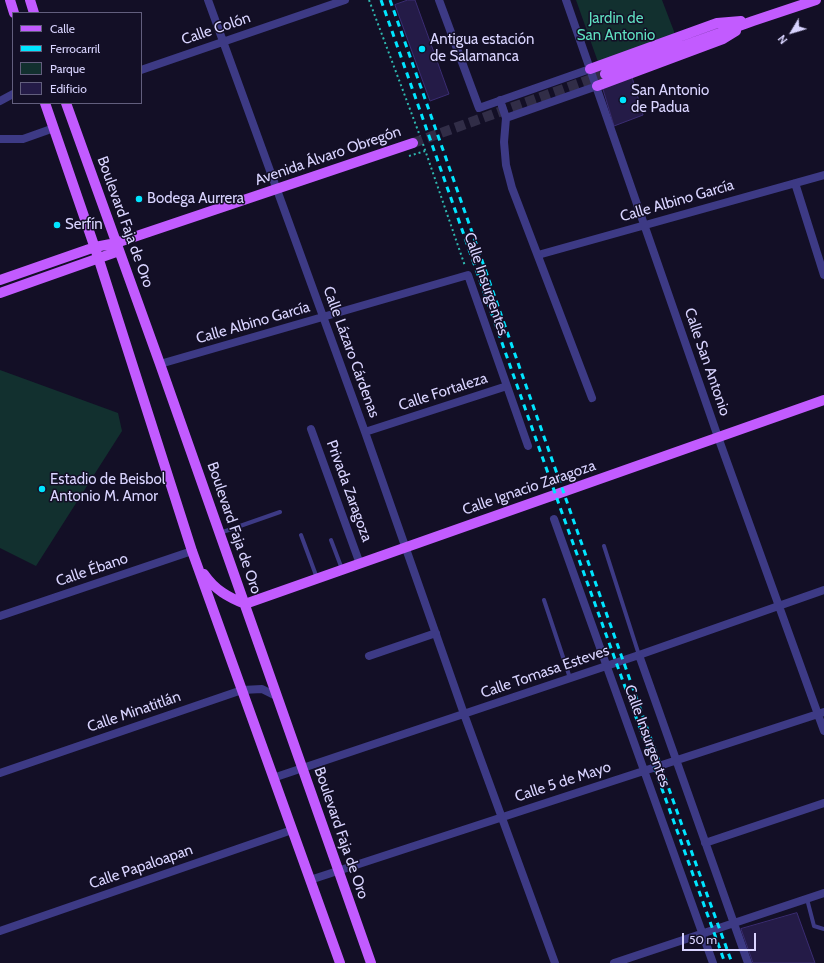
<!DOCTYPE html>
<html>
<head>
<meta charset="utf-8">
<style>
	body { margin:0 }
	#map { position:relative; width:824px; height:963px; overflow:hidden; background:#130f26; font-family:Cabin,sans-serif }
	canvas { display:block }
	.legend { position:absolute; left:12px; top:12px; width:130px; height:92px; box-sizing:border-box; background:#130f26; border:1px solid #625e7d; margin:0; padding:5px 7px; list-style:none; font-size:12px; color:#d9d4ff }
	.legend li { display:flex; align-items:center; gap:8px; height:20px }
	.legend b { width:20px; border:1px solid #625e7d }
	.north { position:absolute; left:772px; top:12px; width:40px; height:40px; -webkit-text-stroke:3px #130f26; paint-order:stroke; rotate:232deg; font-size:11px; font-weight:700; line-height:16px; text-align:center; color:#d9d4ff }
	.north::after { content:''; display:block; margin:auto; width:14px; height:18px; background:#d9d4ff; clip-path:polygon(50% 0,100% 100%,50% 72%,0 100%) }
	.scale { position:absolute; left:682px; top:933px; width:74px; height:18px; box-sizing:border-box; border:2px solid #d9d4ff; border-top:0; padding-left:5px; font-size:12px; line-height:14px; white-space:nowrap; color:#d9d4ff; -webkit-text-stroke:3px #130f26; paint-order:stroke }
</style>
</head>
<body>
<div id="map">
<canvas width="824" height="963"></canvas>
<ul class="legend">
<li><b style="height:5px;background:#c25bff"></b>Calle</li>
<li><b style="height:5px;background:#00e5ff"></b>Ferrocarril</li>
<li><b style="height:11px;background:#12302f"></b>Parque</li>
<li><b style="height:11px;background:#241b47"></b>Edificio</li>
</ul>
<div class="north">N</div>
<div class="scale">50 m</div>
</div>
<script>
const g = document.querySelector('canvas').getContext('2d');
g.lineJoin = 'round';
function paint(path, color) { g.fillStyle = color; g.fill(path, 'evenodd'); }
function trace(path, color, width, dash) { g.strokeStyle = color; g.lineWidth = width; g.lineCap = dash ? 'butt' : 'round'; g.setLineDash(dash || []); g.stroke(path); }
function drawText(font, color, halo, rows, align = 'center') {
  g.font = font + ' Cabin,sans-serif'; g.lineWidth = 3; g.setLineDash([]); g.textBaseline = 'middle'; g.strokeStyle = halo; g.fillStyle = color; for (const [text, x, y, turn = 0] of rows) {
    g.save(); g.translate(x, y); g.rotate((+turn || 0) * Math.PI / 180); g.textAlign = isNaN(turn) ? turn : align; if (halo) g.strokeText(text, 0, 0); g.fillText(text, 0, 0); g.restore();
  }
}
const green = new Path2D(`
	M576,0H662L675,34L598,62Z
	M0,370L118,413L122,431L36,566L0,548Z`);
const building = new Path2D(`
	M408,0H415L449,94L430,101L395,5Z
	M632,77L643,115L614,126L602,86Z
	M797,913L815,963H753L741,929Z`);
const primaryTunnel = new Path2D(`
	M413,143L605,74`);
const path = new Path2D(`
	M369,0L420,136
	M423,144L465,266
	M409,156L425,151`);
const service = new Path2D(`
	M220,533L280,512
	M301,535L317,578
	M331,540L342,569
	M604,546L639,655
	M544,600L570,678
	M807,899L814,926L824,929`);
const minor = new Path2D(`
	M208,0L365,432L464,714L555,963
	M439,0L479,108L590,69
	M566,0L718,437L824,731
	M141,70L345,0
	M500,100L506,118L504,142L506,165L512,188L592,398
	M0,101L13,94
	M506,118L597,86
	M0,139H23L54,128
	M795,183L824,275
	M538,255L824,175
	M160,364L468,275L528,446
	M311,429L360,564
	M365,432L507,386
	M554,519L713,963
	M0,616L192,551
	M639,655L748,963
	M369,656L436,633
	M0,773L242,690L262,689L276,696
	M273,778L639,655L824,590
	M705,843L824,803
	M310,880L824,712
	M0,931L292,830
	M614,963L824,893`);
const primary = new Path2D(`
	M10,0L14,13
	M30,0L34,13
	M590,69L717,23L741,21
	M605,74L753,21L816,0
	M597,86L723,39L736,31
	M45,103L98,257L192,551L340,963
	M66,103L160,364L371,963
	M0,280L95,247L116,243L413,143
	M0,293L119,251
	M204,574C215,590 228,597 245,604L824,400`);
const rail = new Path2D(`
	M381,0L561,510L725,963
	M390,0C504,321 615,643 732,963`);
const markers = [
	[422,49,4,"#00e5ff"],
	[623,100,4,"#00e5ff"],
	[139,199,4,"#00e5ff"],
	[57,225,4,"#00e5ff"],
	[42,489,4,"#00e5ff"]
];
const parkNames = [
	["Jardin de",616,19],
	["San Antonio",616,36]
];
const streetNames = [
	["Calle Colón",216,29,-19],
	["Avenida Álvaro Obregón",328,156,-19],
	["Calle Albino García",677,201,-16],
	["Boulevard Faja de Oro",125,222,70],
	["Calle Insurgentes",486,284,71],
	["Calle Albino García",253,323,-16],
	["Calle Lázaro Cárdenas",351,352,70],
	["Calle San Antonio",707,362,71],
	["Calle Fortaleza",443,392,-18],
	["Calle Ignacio Zaragoza",529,488,-19],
	["Privada Zaragoza",349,491,70],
	["Boulevard Faja de Oro",234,528,71],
	["Calle Ébano",92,570,-19],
	["Calle Tomasa Esteves",545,672,-19],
	["Calle Minatitlán",134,712,-19],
	["Calle Insurgentes",647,736,70],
	["Calle 5 de Mayo",563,782,-18],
	["Boulevard Faja de Oro",341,833,71],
	["Calle Papaloapan",141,867,-19]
];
const poiNames = [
	["Antigua estación",430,40],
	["de Salamanca",430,57],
	["San Antonio",631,91],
	["de Padua",631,108],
	["Bodega Aurrera",147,199],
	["Serfín",65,225],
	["Estadio de Beisbol",50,480],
	["Antonio M. Amor",50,497]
];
paint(green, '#12302f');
paint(building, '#241b47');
trace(building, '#3b2d73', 1);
trace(primaryTunnel, '#312d47', 10, [10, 5]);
trace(path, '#2fb8b0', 2, [2, 3]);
trace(service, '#3d3a85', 4);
trace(minor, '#3d3a85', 8);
trace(primary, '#c25bff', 10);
trace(rail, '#00e5ff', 3, [6, 5]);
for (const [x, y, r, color] of markers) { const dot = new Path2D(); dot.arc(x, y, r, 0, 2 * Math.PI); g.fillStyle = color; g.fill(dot); trace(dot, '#130f26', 1.5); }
drawText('15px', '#5fe0c0', '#130f26', parkNames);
drawText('15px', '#d9d4ff', '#130f26', streetNames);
drawText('15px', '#d9d4ff', '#130f26', poiNames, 'left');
</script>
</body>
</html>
